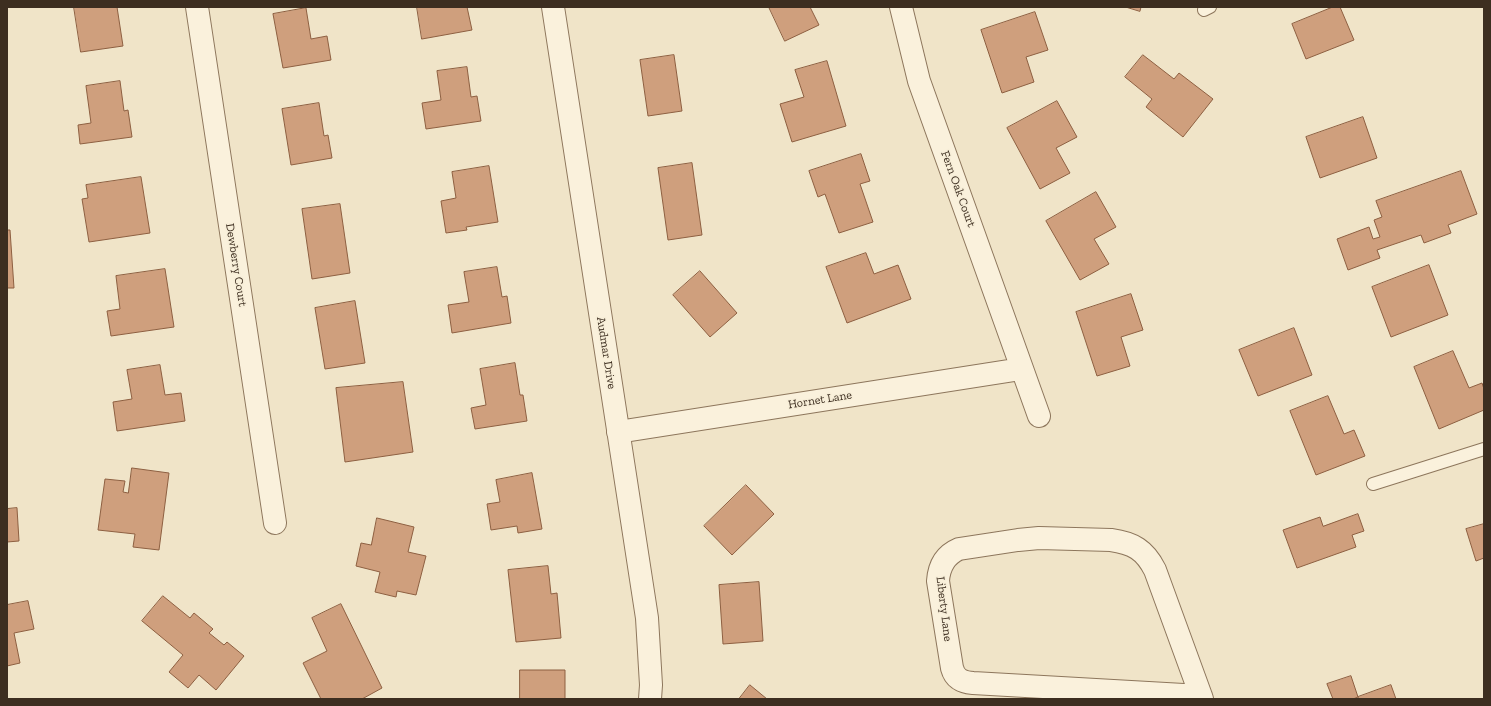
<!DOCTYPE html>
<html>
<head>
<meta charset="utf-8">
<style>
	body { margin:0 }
	#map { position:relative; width:1491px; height:706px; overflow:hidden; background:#f0e4c8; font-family:"Zilla Slab",serif }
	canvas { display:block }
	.frame { position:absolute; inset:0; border:8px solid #3d2e20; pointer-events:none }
</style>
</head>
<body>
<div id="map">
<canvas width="1491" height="706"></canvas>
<div class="frame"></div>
</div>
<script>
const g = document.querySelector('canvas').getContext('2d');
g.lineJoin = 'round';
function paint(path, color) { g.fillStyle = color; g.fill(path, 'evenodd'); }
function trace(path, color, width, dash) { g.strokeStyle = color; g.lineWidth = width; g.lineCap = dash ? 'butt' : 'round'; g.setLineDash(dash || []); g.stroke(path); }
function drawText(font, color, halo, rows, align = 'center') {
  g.font = font + ' "Zilla Slab",serif'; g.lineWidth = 3; g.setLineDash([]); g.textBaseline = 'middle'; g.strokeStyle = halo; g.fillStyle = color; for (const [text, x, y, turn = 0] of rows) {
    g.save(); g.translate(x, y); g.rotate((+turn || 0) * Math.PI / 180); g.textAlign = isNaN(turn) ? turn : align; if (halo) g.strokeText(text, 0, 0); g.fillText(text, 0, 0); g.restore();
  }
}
const building = new Path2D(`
	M74,7H117L123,46L81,52Z
	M417,7H467L472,30L422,39Z
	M769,7H810L819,25L785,41Z
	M1126,7H1141L1140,11Z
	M1333,7H1340L1354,40L1306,59L1292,24Z
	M306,8L311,39L327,36L331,60L283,68L273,14Z
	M1035,12L1048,50L1026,57L1034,82L1002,93L981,30Z
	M674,55L682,111L648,116L640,60Z
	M1143,55L1174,79L1179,73L1213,99L1183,137L1146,107L1152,99L1125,77Z
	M827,61L846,126L792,142L780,104L804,97L795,70Z
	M467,67L471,97L477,96L481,121L426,129L422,103L441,100L437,71Z
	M120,81L124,111L128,110L132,137L80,144L78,125L91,123L86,86Z
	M1057,101L1077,137L1056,148L1070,173L1040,189L1007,128Z
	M319,103L324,136L328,135L332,158L291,165L282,109Z
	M1363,117L1377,158L1320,178L1306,137Z
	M861,154L870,181L860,184L873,222L839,233L825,194L818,197L809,171Z
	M692,163L702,235L668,240L658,168Z
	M489,166L498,222L466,227L467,230L446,233L441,201L456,198L452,172Z
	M1461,171L1477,214L1448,225L1451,233L1424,243L1421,235L1377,250L1380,258L1348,270L1337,239L1369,227L1373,239L1380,237L1374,220L1382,217L1376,201Z
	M141,177L150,233L89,242L82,199L88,198L86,185Z
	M1096,192L1116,227L1094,239L1109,264L1080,280L1046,221Z
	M340,204L350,273L312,279L302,209Z
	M7,230H10L14,288H7Z
	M866,253L874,274L898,265L911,299L847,323L826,267Z
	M1429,265L1448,315L1391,337L1372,287Z
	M497,267L502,297L507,296L511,323L452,333L448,305L469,302L464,272Z
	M165,269L174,327L111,336L107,311L120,309L116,276Z
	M700,271L737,313L710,337L673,295Z
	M1131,294L1143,330L1121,337L1130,366L1097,376L1076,312Z
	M355,301L365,363L325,369L315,308Z
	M1294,328L1312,375L1258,396L1239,350Z
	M1453,351L1469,388L1482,383L1484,389V410L1439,429L1414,367Z
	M515,363L520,395H523L527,421L475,429L471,408L486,405L480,369Z
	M160,365L165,395L181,393L185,421L117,431L113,402L132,399L127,370Z
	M403,382L413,452L345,462L336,388Z
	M1328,396L1344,434L1354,430L1365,456L1316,475L1290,411Z
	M132,468L169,473L159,550L133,547L135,534L98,530L105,479L125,481L123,492L128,493Z
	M532,473L542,529L518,533L517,526L491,530L487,504L500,502L496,480Z
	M746,485L774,514L732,555L704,526Z
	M17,508L19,541L7,542V509Z
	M1358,514L1364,531L1352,535L1356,547L1297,568L1283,530L1320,517L1323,526Z
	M377,518L414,527L408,552L426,556L416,595L397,591L396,597L375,592L380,572L356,566L361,543L371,545Z
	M1484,524V558L1476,561L1466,529Z
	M548,566L551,594L557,593L561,638L516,642L508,570Z
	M759,582L763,641L723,644L719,585Z
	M163,596L190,618L194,613L213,629L209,633L224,645L227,642L244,656L216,690L199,675L188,688L169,672L183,655L142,621Z
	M28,601L34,629L14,633L20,663L7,666V605Z
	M341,604L382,688L362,699H321L303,663L327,651L312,618Z
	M520,670H565V699H520Z
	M1351,676L1358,697L1353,699H1333L1327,684Z
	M750,685L767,699H739Z
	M1391,685L1396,699H1359L1358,697Z`);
const lane = new Path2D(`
	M1204,10L1210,7
	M1373,484L1484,449`);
const street = new Path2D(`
	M197,7L275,523
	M553,7L647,618L651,685L650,699
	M901,7L919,81L1039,416
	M618,432L1021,369
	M1201,696L973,683C962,682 955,679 952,668L938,581C939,566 945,555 959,549L1018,540L1039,538L1111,540C1133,543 1145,550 1155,570L1201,696L1202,699`);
const streetNames = [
	["Fern Oak Court",958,189,70],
	["Dewberry Court",236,265,81],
	["Audmar Drive",606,353,81],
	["Hornet Lane",820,400,-9],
	["Liberty Lane",944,609,83]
];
paint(building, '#cf9f7d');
trace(building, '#8d5f41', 1);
trace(lane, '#8d765c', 14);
trace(street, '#8d765c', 24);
trace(lane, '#faf1dc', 12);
trace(street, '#faf1dc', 22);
drawText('12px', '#3d2e20', '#f7eed8', streetNames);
</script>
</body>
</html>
